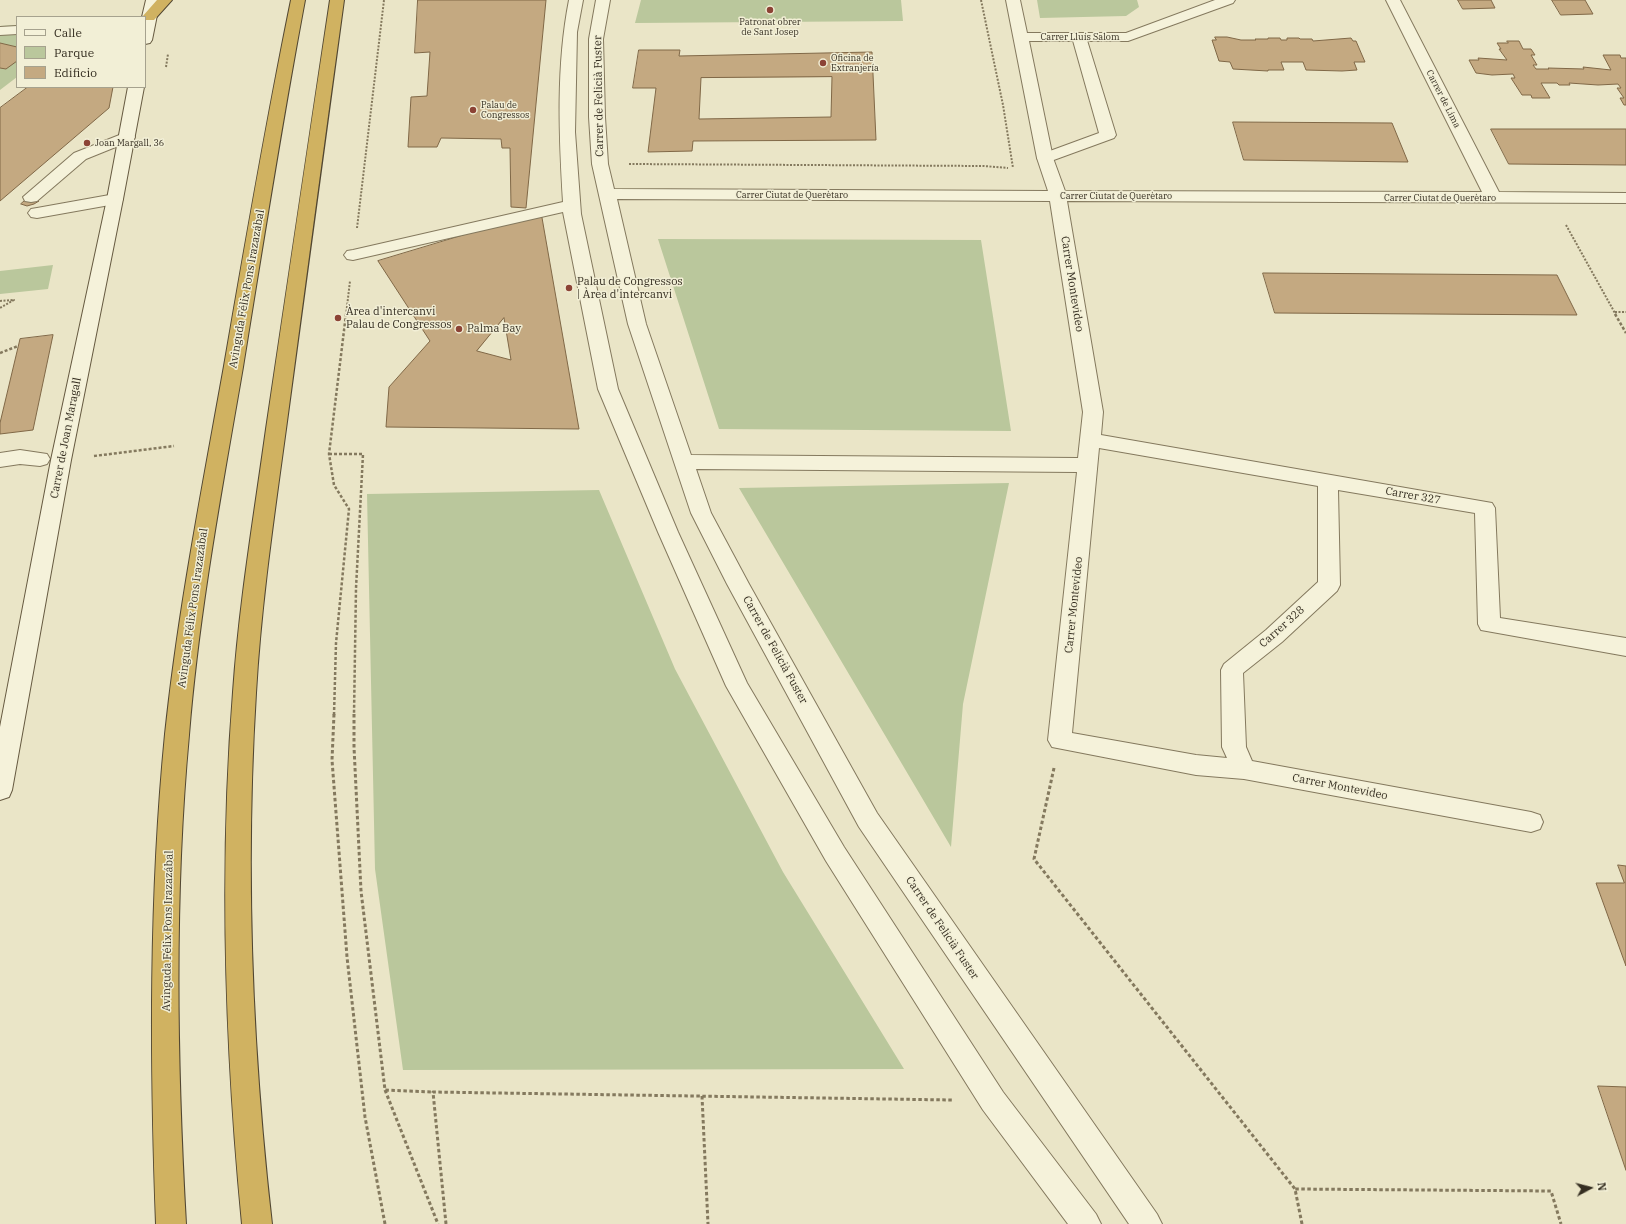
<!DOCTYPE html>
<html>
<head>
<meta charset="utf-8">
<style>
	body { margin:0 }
	#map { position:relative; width:1626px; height:1224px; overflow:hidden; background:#eae5c7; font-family:"IBM Plex Serif",serif }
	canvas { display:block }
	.legend { position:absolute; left:16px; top:16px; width:130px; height:72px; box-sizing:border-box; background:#f2efd6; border:1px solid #a6a28e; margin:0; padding:5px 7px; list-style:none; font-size:12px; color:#352e21 }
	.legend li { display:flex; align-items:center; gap:8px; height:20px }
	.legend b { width:20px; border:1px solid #a6a28e }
	.north { position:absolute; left:1570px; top:1168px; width:40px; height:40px; -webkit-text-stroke:3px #f2efd6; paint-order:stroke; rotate:83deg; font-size:11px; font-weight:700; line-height:16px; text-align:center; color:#352e21 }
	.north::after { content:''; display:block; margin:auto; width:14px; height:18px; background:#352e21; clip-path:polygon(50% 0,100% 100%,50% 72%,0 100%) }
</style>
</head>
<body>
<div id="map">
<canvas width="1626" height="1224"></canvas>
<ul class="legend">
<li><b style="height:5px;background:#f5f2da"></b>Calle</li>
<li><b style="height:11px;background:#bac79c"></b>Parque</li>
<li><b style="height:11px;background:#c4a981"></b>Edificio</li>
</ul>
<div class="north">N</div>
</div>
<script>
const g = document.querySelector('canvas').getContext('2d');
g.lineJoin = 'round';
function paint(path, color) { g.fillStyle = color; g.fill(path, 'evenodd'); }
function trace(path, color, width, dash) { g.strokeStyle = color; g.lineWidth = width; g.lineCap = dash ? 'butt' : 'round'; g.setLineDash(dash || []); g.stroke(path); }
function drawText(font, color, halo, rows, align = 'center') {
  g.font = font + ' "IBM Plex Serif",serif'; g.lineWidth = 3; g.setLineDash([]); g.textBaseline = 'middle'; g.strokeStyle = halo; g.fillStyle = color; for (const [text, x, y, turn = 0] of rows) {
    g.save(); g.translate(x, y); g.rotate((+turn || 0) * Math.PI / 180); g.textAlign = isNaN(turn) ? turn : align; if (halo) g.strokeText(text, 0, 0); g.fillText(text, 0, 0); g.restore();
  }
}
const green = new Path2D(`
	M641,0H901L903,21L635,23Z
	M1037,0H1137L1139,7L1126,16L1040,18Z
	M17,25V77L0,90V26Z
	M658,239L981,240L1011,431L719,429Z
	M53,265L48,289L0,294V271Z
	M1009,483L963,704L951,847L739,488Z
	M599,490L675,669L783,872L904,1069L403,1070L375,869L367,494Z`);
const building = new Path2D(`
	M418,0H546L526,208L511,207L510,148H502L501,139L441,138L437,147H408L411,97L427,96L430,52L415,53Z
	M1458,0H1491L1495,8L1463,9Z
	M1552,0H1585L1593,14L1561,15Z
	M1215,37H1227L1241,40H1256L1255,39H1268V38H1280L1281,40H1287V38H1299L1300,39H1312L1313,41L1351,38L1353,41H1356L1365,62H1354L1357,70L1342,71L1306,70L1303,62H1281L1284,70H1268V71L1233,69L1230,62L1219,61L1212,40H1216Z
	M1507,41H1519L1523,49H1531L1535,55H1531L1537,65H1533L1536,69H1549L1548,68L1584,69L1583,67L1611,70L1603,55H1620L1621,58H1626V105H1624L1620,98H1624L1617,88H1621L1618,84L1598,85L1569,83L1570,85H1559L1557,83H1541L1550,98H1532L1531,95H1522L1511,78H1515L1513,74L1492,75L1476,73L1469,60H1479L1478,58L1507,60L1499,49H1501L1497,43H1508Z
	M0,43L17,47V61L6,69L0,68Z
	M639,50H680L679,56L872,52L876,140L693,141L692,151L648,152L656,88H633ZM832,77L831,117L699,119L701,78Z
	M28,87H113L109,108L0,201V108Z
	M1233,122L1392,123L1408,162L1244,160Z
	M1491,129H1626V165L1509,164Z
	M28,198L39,201L34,204L27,206L21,204Z
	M541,212L579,429L386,427L389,387L430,341L378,261ZM504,318L511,360L477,351Z
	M1263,273L1557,275L1577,315L1275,313Z
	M53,335L33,430L0,434V423L20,339Z
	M1618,865L1626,866V966L1596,883H1624Z
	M1598,1086L1626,1087V1170Z`);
const pathFar2 = new Path2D(`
	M981,0L1003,105L1013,168
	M166,67L168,54
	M629,164L984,166L1008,168
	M1566,225L1616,315
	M357,228L384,0
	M0,301L14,300L0,308
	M1615,312H1626
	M346,315L350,281`);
const pathFar1 = new Path2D(`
	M1615,314L1626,333
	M0,353L18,346
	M329,454H363L356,588L354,715
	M94,456L174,446
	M334,715L336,643L349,509L334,485L329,454L346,314`);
const path = new Path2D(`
	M334,714L332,760L347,957L365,1117L385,1224
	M354,714V747L361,891L385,1090L433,1092
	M1054,768L1034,859L1295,1189
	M385,1090L438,1224
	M702,1096L708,1224
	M446,1224L433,1092L952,1100
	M1302,1224L1295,1189L1551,1191L1561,1224`);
const lane = new Path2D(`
	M1079,33L1084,34L1086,37L1116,135L1114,138L1051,161L1045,163L1039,161L1037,158L1039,155L1099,133L1072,37L1074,34Z
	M127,132L133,134L135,137L133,140L86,159L37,201L31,202L25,201L23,197L74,153Z
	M115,194L121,195L123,199L121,203L37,218L31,217L28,213L31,209L37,208Z
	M20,450L47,454L50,459L47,464L40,466L20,464L0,467V453Z`);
const street = new Path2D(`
	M569,0H583L577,32L575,132L581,214L618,389L678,532L747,683L844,847L1003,1092L1096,1214L1101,1224H1068L983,1110L826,861L726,686L658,532L598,389L563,212L353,260L347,259L344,255L347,251L353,250L563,202C559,135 556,66 569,0Z
	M596,0H610L603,39L605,117L608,164L614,189L1048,191L1037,158L1006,0H1020L1027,33H1126L1215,0H1235L1233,3L1128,41H1029L1053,158L1065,191L1482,192L1386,0H1400L1499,192L1626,193V203L1067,201L1103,412L1101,435L1492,503L1495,508L1500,618L1626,638V656L1481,630L1478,624L1475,513L1338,490L1340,585L1337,591L1282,642L1243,673L1246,747L1252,761L1531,812L1540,815L1543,822L1540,829L1531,832L1244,779L1196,775L1052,747L1048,740L1077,472L696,469L711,513L749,584L877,813L1157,1214L1162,1224H1129L859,827L727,584L691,513L628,324L592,164L589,117V39ZM617,199L1050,201L1083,412L1078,458L691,455L646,324ZM1099,448L1318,486V582L1266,630L1224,664L1221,670L1222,747L1227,758L1196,755L1072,733Z
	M17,26V34L0,35V27Z`);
const secondary = new Path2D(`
	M146,0H160L152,40L150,43L145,44V17H142Z
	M128,87H144L123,199L71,460L12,790L9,797L0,800V727L51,460L107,199Z`);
const highway = new Path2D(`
	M157,0H172L154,20H145V17H142Z
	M291,0H305C282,122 263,244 243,367C222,489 199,611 189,735C174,897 177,1061 186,1224H156C150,1061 149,897 165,734C178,610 202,489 224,366C245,244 266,122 291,0Z
	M330,0H344C324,143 305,286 286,429C274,517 261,605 256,693C245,870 252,1048 272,1224H242C225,1048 219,869 233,692C239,604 254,516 266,429C287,286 308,143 330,0Z`);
const markers = [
	[770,10,4,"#8c4335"],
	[823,63,4,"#8c4335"],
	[473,110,4,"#8c4335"],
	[87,143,4,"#8c4335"],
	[569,288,4,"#8c4335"],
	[338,318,4,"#8c4335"],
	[459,329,4,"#8c4335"]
];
const farPoinames = [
	["Patronat obrer",770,22,"center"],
	["de Sant Josep",770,32,"center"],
	["Oficina de",831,58],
	["Extranjería",831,68],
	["Palau de",481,105],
	["Congressos",481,115],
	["Joan Margall, 36",95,143]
];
const farStreetnames = [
	["Carrer Lluís Salom",1080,37],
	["Carrer de Lima",1443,99,63],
	["Carrer Ciutat de Querètaro",792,195],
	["Carrer Ciutat de Querètaro",1116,196],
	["Carrer Ciutat de Querètaro",1440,198]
];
const streetNames = [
	["Carrer de Felicià Fuster",599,96,-91],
	["Carrer Montevideo",1072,284,81],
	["Avinguda Félix Pons Irazazábal",247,289,-80],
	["Carrer de Joan Maragall",66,438,-79],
	["Carrer 327",1413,496,10],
	["Carrer Montevideo",1074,605,-84],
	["Avinguda Félix Pons Irazazábal",193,608,-82],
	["Carrer 328",1282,627,-42],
	["Carrer de Felicià Fuster",775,650,61],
	["Carrer Montevideo",1340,787,11],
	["Carrer de Felicià Fuster",942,928,56],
	["Avinguda Félix Pons Irazazábal",168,931,-89]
];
const poiNames = [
	["Palau de Congressos",577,282],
	["| Àrea d'intercanvi",577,295],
	["Àrea d'intercanvi",346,312],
	["Palau de Congressos",346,325],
	["Palma Bay",467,329]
];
paint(green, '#bac79c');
paint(building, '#c4a981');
trace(building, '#806847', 1);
trace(lane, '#84795e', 2);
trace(street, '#84795e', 2);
trace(secondary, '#665a41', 2);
trace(highway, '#524732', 2);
trace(pathFar2, '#84795e', 2, [2, 1.5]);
trace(pathFar1, '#84795e', 2.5, [3, 2]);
trace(path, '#84795e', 3, [3.5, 2.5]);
paint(lane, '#f5f2da');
paint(street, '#f5f2da');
paint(secondary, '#f5f2da');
paint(highway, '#d0b261');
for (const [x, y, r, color] of markers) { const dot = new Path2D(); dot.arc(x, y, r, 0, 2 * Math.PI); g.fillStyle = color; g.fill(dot); trace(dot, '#f2efd6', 1.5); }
drawText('9px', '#352e21', '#f2efd6', farPoinames, 'left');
drawText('9px', '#352e21', '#f2efd6', farStreetnames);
drawText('11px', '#352e21', '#f2efd6', streetNames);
drawText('11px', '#352e21', '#f2efd6', poiNames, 'left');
</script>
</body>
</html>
